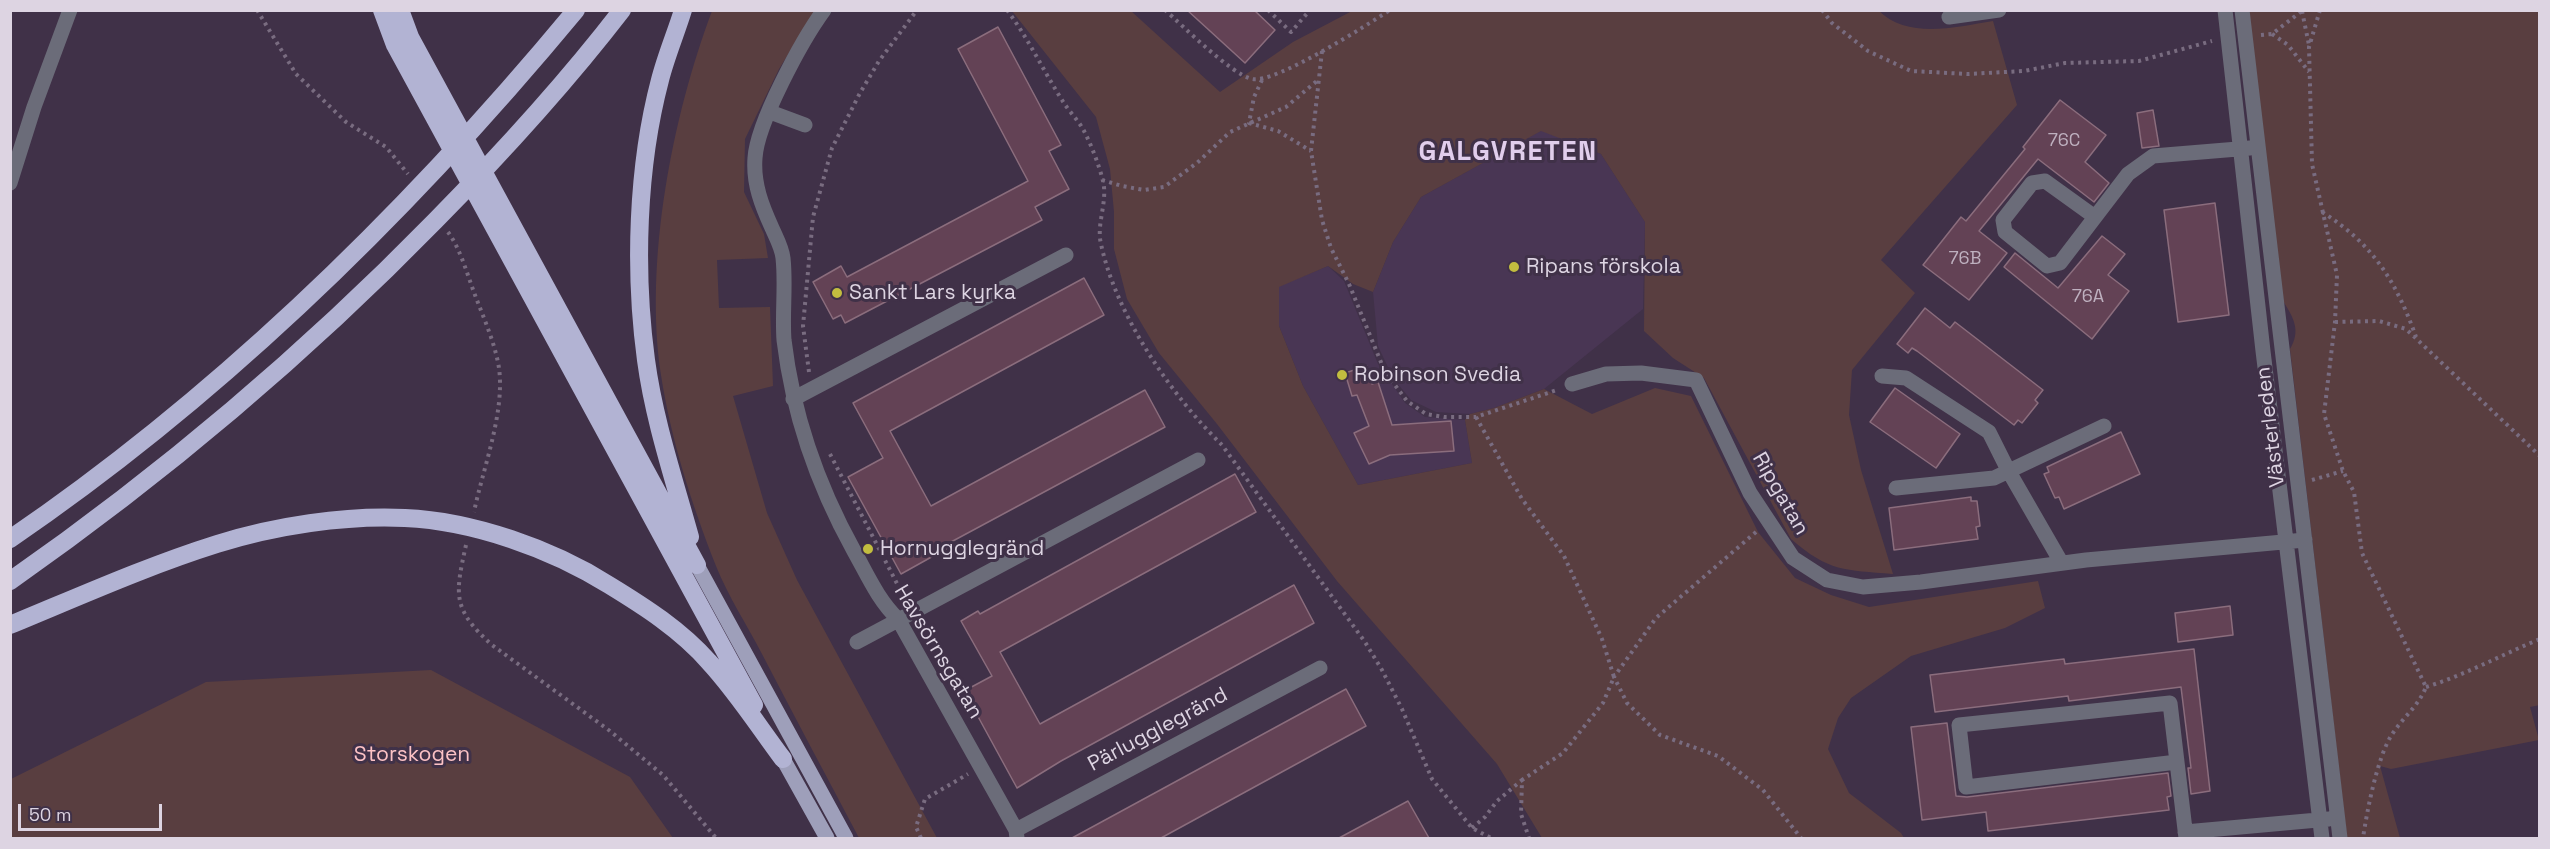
<!DOCTYPE html>
<html>
<head>
<meta charset="utf-8">
<style>
	body { margin:0 }
	#map { position:relative; width:2550px; height:849px; overflow:hidden; background:#403148; font-family:"Space Grotesk",sans-serif }
	canvas { display:block }
	.frame { position:absolute; inset:0; border:12px solid #ddd4e2; pointer-events:none }
	.scale { position:absolute; left:18px; top:804px; width:144px; height:27px; box-sizing:border-box; border:3px solid #ddd4e2; border-top:0; padding-left:8px; font-size:18px; line-height:21px; white-space:nowrap; color:#ddd4e2; -webkit-text-stroke:4px #403148; paint-order:stroke }
</style>
</head>
<body>
<div id="map">
<canvas width="2550" height="849"></canvas>
<div class="frame"></div>
<div class="scale">50 m</div>
</div>
<script>
const g = document.querySelector('canvas').getContext('2d');
g.lineJoin = 'round';
function paint(path, color) { g.fillStyle = color; g.fill(path, 'evenodd'); }
function trace(path, color, width, dash) { g.strokeStyle = color; g.lineWidth = width; g.lineCap = dash ? 'butt' : 'round'; g.setLineDash(dash || []); g.stroke(path); }
function drawText(font, color, halo, rows, align = 'center') {
  g.font = font + ' "Space Grotesk",sans-serif'; g.lineWidth = 6; g.setLineDash([]); g.textBaseline = 'middle'; g.strokeStyle = halo; g.fillStyle = color; for (const [text, x, y, turn = 0] of rows) {
    g.save(); g.translate(x, y); g.rotate((+turn || 0) * Math.PI / 180); g.textAlign = isNaN(turn) ? turn : align; if (halo) g.strokeText(text, 0, 0); g.fillText(text, 0, 0); g.restore();
  }
}
const built = new Path2D(`
	M1542,130L1601,154L1645,222L1643,309L1544,389L1494,408L1470,414L1436,412L1411,400L1393,378L1378,346L1373,292L1393,242L1421,197Z
	M1328,266L1344,281L1378,364L1405,403L1425,417L1465,420L1472,463L1358,485L1303,386L1279,326V286Z`);
const green = new Path2D(`
	M1878,10C1908,40 1955,27 1993,21L2017,105L1881,260L1915,293L1852,370L1849,415L1861,470L1893,574C1845,570 1829,572 1791,539L1704,378L1673,358L1644,331L1645,222L1601,154L1541,131L1421,197L1393,242L1373,292L1353,284L1328,266L1279,287V326L1303,386L1358,485L1472,463L1465,420L1470,414L1494,408L1544,389L1592,414L1655,388L1691,396L1758,532L1795,578L1831,595L1869,607L2038,581L2045,608L2005,628L1911,656L1851,698L1838,718L1828,749L1849,793L1901,833L1904,838H1542L1497,764L1337,581L1217,424L1159,353L1127,299L1114,249V212L1110,169L1096,117L1012,11H1131L1220,92L1293,42L1352,11Z
	M712,11H815L779,69L745,139L744,192L764,234L768,258L717,260L719,308L770,307L773,386L733,396L767,513L797,580L937,838H859C827,777 794,716 762,654C747,625 728,596 716,566C692,505 671,440 661,375C644,262 672,117 712,11Z
	M2249,11H2539L2540,705L2530,707L2539,740L2391,769L2380,766L2400,838H2347L2290,349C2301,331 2294,318 2283,301Z
	M431,670L630,777L673,838H11V779L206,682Z`);
const building = new Path2D(`
	M1187,10H1254L1275,30L1245,63Z
	M998,27L1061,145L1049,151L1069,189L1035,207L1042,220L845,323L841,315L833,319L813,282L841,266L847,277L1028,181L958,49Z
	M2060,100L2106,135L2085,162L2109,183L2094,202L2038,159L1979,231L2007,253L1969,300L1923,265L1961,217L1966,221L2025,149L2023,147Z
	M2153,110L2159,146L2142,148L2137,113Z
	M2215,203L2229,315L2178,322L2164,210Z
	M2102,236L2125,254L2108,275L2129,291L2092,339L2004,267L2015,253L2058,288Z
	M1084,278L1104,315L890,431L931,506L1145,390L1165,427L951,542L953,545L901,574L848,477L883,458L853,403Z
	M1925,308L1950,328L1955,322L2043,390L2035,400L2038,403L2022,423L2018,420L2014,425L1917,351L1912,348L1908,353L1897,344Z
	M1367,366L1372,384L1378,382L1392,425L1451,421L1454,451L1390,455L1369,464L1354,433L1369,426L1357,395L1352,396L1345,373Z
	M1895,388L1960,434L1936,468L1870,422Z
	M2121,432L2140,474L2064,509L2059,497L2055,498L2044,474L2049,472L2047,467Z
	M1235,474L1256,512L1000,652L1040,724L1294,585L1314,623L1061,761L1017,788L964,691L992,676L961,621L978,611L980,614Z
	M1971,497V501H1977L1980,526L1976,527L1978,539L1894,550L1889,508Z
	M2230,606L2233,635L2178,642L2175,613Z
	M2194,649L2210,791L2191,794L2188,768H2191L2181,687L2069,701L2068,696L1935,712L1930,675L2064,659L2065,664Z
	M1346,689L1366,726L1161,838H1072Z
	M1947,723L1956,796L1967,797L2168,773L2171,796L2167,797L2169,810L1988,831L1986,812L1922,820L1911,727Z
	M1408,801L1429,838H1339Z`);
const path = new Path2D(`
	M257,10L296,74L346,122L386,147L408,174
	M1007,10C1028,38 1043,70 1062,100C1068,110 1077,119 1083,129C1091,144 1099,165 1103,181C1108,202 1096,224 1101,244C1116,315 1171,395 1222,445L1365,642L1382,670L1402,709L1432,779L1472,828L1491,838
	M1165,10C1183,26 1231,74 1252,79C1275,84 1367,25 1390,10
	M1268,10L1291,32L1310,10
	M1822,10L1832,23L1868,51L1911,71L1968,74L2024,71L2065,63L2139,61L2212,41
	M2320,10L2309,47L2312,164L2337,275L2335,322L2324,414L2343,471L2354,492L2362,553L2426,687C2418,707 2402,718 2391,736C2377,759 2367,811 2363,838
	M2302,11L2309,45
	M2272,34L2288,45L2309,72
	M2261,35L2272,34L2303,10
	M1322,51L1311,151L1322,220L1331,248L1349,284L1385,372L1407,401L1426,414L1444,417H1476L1557,390
	M1262,80L1254,97L1249,123L1278,131L1311,151
	M1102,180L1122,186L1144,190L1164,187L1197,163L1230,132L1286,107L1318,80
	M2322,212C2373,244 2396,281 2416,337
	M448,232C461,250 467,274 475,295C484,319 495,343 499,368C505,413 483,468 474,512
	M2335,322L2379,321L2406,329L2540,456
	M809,372L803,326L813,217L832,148L860,93L879,61L917,10
	M1476,417L1522,499L1564,556L1602,639L1614,677L1603,703L1563,753L1522,780L1521,814L1529,838
	M830,454L905,599
	M2312,480L2343,471
	M1756,532L1656,618L1614,677L1627,703L1660,735L1718,756L1763,790L1801,838
	M466,545C455,595 452,609 492,645L610,731L663,775L716,838
	M2426,687C2465,675 2501,655 2540,639
	M1472,828L1485,817L1497,801L1522,780
	M921,838L916,827L925,799L968,774`);
const minor = new Path2D(`
	M824,10C802,40 757,123 755,158C753,184 762,206 772,228C776,237 782,248 783,258C786,285 782,313 784,340C793,416 817,484 854,551C867,574 878,600 898,619L1016,830L1017,838
	M2225,10L2263,351L2322,838
	M2242,10L2340,838
	M1949,17L1999,10
	M770,112L805,125
	M10,183L34,107L70,10
	M2095,217L2045,181L2032,183L2003,220L2005,232L2047,266L2060,263L2128,174L2153,156L2250,148
	M1882,376L1906,378L1989,432L2008,470L2061,562
	M1572,384L1606,374L1641,373L1696,380L1750,493L1793,558L1827,580L1863,587L1921,582L2086,560L2305,540
	M793,399L1066,255
	M1896,488L1994,478L2104,426
	M857,642L1198,460
	M2177,762L1966,787L1959,725L2170,703L2186,838
	M1016,830L1320,668
	M2185,832L2329,819`);
const major = new Path2D(`
	M697,565L846,838
	M783,759L827,838`);
const highway = new Path2D(`
	M382,10L395,45L754,705
	M400,10L410,37L697,565
	M683,10C676,33 666,56 660,80C637,167 634,271 646,360C654,420 674,479 690,537
	M10,539C224,393 411,209 576,10
	M10,581C163,474 305,354 435,221C501,154 565,84 622,10
	M10,625C78,597 147,566 217,544C274,526 345,515 405,518C473,521 552,549 609,585C645,607 681,630 709,662C736,691 759,727 783,759`);
const markers = [
	[1514,267,6,"#c2bd3f"],
	[837,293,6,"#c2bd3f"],
	[1342,375,6,"#c2bd3f"],
	[868,549,6,"#c2bd3f"]
];
const numberNames = [
	["76C",2064,141],
	["76B",1965,259],
	["76A",2088,297]
];
const poiNames = [
	["Ripans förskola",1526,267],
	["Sankt Lars kyrka",849,293],
	["Robinson Svedia",1354,375],
	["Hornugglegränd",880,549]
];
const streetNames = [
	["Västerleden",2271,427,-97],
	["Ripgatan",1780,494,60],
	["Havsörnsgatan",938,652,59],
	["Pärlugglegränd",1158,730,-28]
];
const parkNames = [
	["Storskogen",412,755]
];
const districtNames = [
	["GALGVRETEN",1508,153]
];
paint(built, '#493654');
paint(green, '#593e40');
paint(building, '#634255');
trace(building, '#8b6d7d', 1.5);
trace(path, '#796c80', 4, [3, 4.5]);
trace(minor, '#6b6c79', 15);
trace(major, '#9e9fba', 15);
trace(highway, '#b2b3d3', 18);
for (const [x, y, r, color] of markers) { const dot = new Path2D(); dot.arc(x, y, r, 0, 2 * Math.PI); g.fillStyle = color; g.fill(dot); trace(dot, '#403148', 2); }
drawText('18px', '#beb0bf', null, numberNames);
drawText('21px', '#ddd4e2', '#403148', poiNames, 'left');
drawText('21px', '#ddd4e2', '#403148', streetNames);
drawText('21px', '#fcc2c5', '#403148', parkNames);
g.letterSpacing = '1.5px';
drawText('bold 27px', '#e1ceec', '#403148', districtNames);
g.letterSpacing = '0px';
</script>
</body>
</html>
